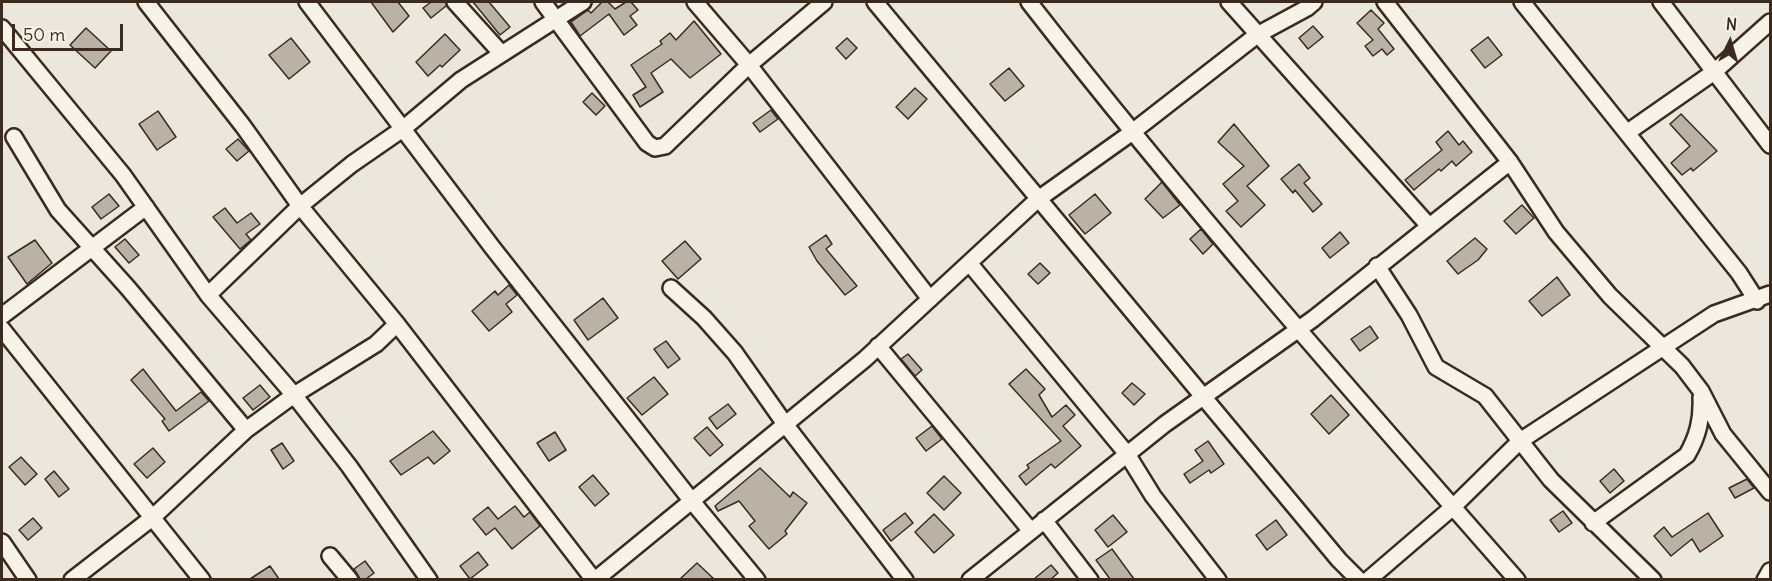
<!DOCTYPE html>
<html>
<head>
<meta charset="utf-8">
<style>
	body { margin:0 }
	#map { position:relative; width:1772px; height:581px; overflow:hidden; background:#ece7dc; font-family:Delius,sans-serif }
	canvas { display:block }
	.frame { position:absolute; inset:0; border:3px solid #3b2a1e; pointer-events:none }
	.north { position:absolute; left:1700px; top:12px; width:60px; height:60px; -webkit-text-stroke:4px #f7f3e8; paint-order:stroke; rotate:5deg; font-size:16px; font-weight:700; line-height:24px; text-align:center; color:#3b2a1e }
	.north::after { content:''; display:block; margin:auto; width:21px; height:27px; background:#3b2a1e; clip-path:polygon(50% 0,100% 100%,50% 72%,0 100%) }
	.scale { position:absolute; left:12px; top:24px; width:111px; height:27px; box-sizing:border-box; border:3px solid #3b2a1e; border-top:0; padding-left:8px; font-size:18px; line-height:21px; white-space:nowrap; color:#3b2a1e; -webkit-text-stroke:4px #f7f3e8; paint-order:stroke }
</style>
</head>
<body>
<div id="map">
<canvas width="1772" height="581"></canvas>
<div class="frame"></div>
<div class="north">N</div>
<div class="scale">50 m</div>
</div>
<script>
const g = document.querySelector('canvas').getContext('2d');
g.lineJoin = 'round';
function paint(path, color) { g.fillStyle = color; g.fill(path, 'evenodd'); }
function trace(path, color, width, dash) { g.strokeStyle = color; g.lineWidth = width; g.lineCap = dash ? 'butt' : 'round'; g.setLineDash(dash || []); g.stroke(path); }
const building = new Path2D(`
	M371,2H398L409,16L393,32Z
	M431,2H446V6L431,18L423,8Z
	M473,2H489L510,27L500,35Z
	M602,2H608L615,9L626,2H631L638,10L630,16L637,25L624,35L609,14L580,36L571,22L588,10L591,13Z
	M1371,10L1384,23L1378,29L1394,49L1387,55L1382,49L1373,56L1365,46L1373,40L1357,23Z
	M694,21L721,54L690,78L671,59L651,73L663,92L640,107L633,95L646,87L631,65L662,44L660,41L670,33L676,40Z
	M1313,26L1323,37L1308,49L1299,38Z
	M86,28L111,51L95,68L70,45Z
	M445,34L460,50L442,67L440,65L428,76L416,62Z
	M1488,37L1502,55L1485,68L1471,50Z
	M291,38L310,62L289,79L269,55Z
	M847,38L857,48L846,59L836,48Z
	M1009,68L1024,86L1005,101L990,84Z
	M915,88L927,99L908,119L896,107Z
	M592,93L605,106L596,115L583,102Z
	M771,110L778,119L760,132L753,123Z
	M158,111L176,137L157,150L139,124Z
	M1681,114L1717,151L1693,171L1691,168L1682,175L1671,163L1690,146L1670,124Z
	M1234,124L1269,166L1247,186L1265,205L1241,227L1226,211L1238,201L1223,184L1244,166L1218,142Z
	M1448,131L1459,145L1463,141L1472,152L1456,166L1452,161L1441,171L1439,169L1414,190L1405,180L1442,150L1436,142Z
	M238,139L249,151L237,161L226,149Z
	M1299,164L1310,178L1304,183L1322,204L1313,212L1295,190L1293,193L1281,179Z
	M1162,182L1180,205L1163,218L1145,199Z
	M109,194L119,206L101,219L92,207Z
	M1095,194L1111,213L1085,234L1069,215Z
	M1522,205L1534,218L1516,234L1504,221Z
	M225,208L237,223L251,213L260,224L246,234L251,240L240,249L213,217Z
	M1201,229L1213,244L1203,254L1190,239Z
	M1340,232L1349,243L1330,258L1322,248Z
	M826,235L832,244L826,249L857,286L845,295L817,261L809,247Z
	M1475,238L1487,249L1478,260L1458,274L1447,261Z
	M125,239L139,255L129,263L115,247Z
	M35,240L52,263L27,284L8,257Z
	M685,241L701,259L678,279L662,261Z
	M1040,263L1050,273L1038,284L1028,274Z
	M1557,277L1570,295L1542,316L1529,301Z
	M509,285L517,295L506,304L512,312L489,331L472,311L495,291L498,295Z
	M603,298L618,318L588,340L574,320Z
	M1370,326L1378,338L1360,351L1351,339Z
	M666,341L680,359L668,368L654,349Z
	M908,354L922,370L915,376L901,359Z
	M143,369L176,411L201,392L209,401L169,431L162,421L165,419L131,380Z
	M1026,369L1045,389L1039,395L1052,417L1066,405L1075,415L1063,426L1081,446L1055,468L1051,464L1026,485L1019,476L1029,468L1027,465L1061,441L1009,384Z
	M654,377L668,394L642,415L627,398Z
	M1132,383L1145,394L1134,405L1122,393Z
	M260,385L270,397L253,410L243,398Z
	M1331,395L1349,415L1329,434L1311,414Z
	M728,404L736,414L717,429L709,418Z
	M932,426L942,439L926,451L916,438Z
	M707,427L723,445L710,456L694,438Z
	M433,431L450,451L434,464L428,457L401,475L390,461Z
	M555,432L566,450L549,461L537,443Z
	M1208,441L1224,464L1211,473L1209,470L1190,483L1184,474L1203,461L1195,450Z
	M282,443L294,461L283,469L271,450Z
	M153,448L165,462L147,478L134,464Z
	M21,457L37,474L25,485L9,467Z
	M760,468L790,497L793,492L807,503L785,531L787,534L769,549L749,526L755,521L739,501L718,511L715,506Z
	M1614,469L1624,481L1610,493L1600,481Z
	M54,471L69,489L59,497L45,479Z
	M593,475L609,494L595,506L579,487Z
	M944,476L961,493L944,510L927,493Z
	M1747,479L1754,488L1735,498L1729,488Z
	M515,506L524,517L530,512L540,526L512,549L495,528L486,535L473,519L488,507L498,519Z
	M1563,511L1572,523L1559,532L1550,520Z
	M905,513L913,523L891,541L883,530Z
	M1708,513L1723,536L1700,552L1692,539L1671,556L1654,536L1664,527L1672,537Z
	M934,514L954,535L934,553L915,532Z
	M1113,515L1127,532L1108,547L1095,530Z
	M33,518L42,528L28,540L19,530Z
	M1276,520L1287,535L1267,550L1256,535Z
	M1112,549L1134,579H1110L1096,560Z
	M478,552L488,565L470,579L460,566Z
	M365,561L374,573L366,579H360L354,569Z
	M697,563L714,579H680Z
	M1051,565L1058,573L1051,579H1034Z
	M270,566L279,579H250Z`);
const street = new Path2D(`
	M146,2L243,126L300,206L397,324L594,580
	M307,2L492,247L691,500L757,580
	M455,2L501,53
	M543,2L647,143L655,148L665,146L749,65L824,2
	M695,2L749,65L930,299
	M875,2L1339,560L1359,580
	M1029,2C1184,201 1350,390 1517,580
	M1229,2L1429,226
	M1385,2L1510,162L1556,232L1610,296L1682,366L1701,391L1723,434L1770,492
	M1522,2L1739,273L1757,301
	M1661,2L1770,145
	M2,28L123,175L208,295L294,395L349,466L429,580
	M1628,132L1714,72L1770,22
	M14,137L58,210L128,288L246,430
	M970,264L1127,454L1153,496L1218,580
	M1377,266L1409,315L1436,367L1485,396L1551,480L1653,580
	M671,288L704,318L735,353L785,424L905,580
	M208,295L300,206L352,164L404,128L461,80L583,2
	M2,316L146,207
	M2,329L202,580
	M878,346L1031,531
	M1044,520L1090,580
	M1593,523L1687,455C1698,436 1702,419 1701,397
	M2,542L28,580
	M330,556L350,580
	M72,580L152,518L246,430L294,395L376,344L397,324
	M595,580L865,359L1037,200L1131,133L1257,35L1307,8L1314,2
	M970,580L1165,424L1313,319L1510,162
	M1368,580L1453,507L1520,441L1714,314L1770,294
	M1765,580L1770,571`);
paint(building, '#bab2a7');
trace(building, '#3b2a1e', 1.5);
trace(street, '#3b2a1e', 20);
trace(street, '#f7f3e8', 15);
</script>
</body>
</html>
